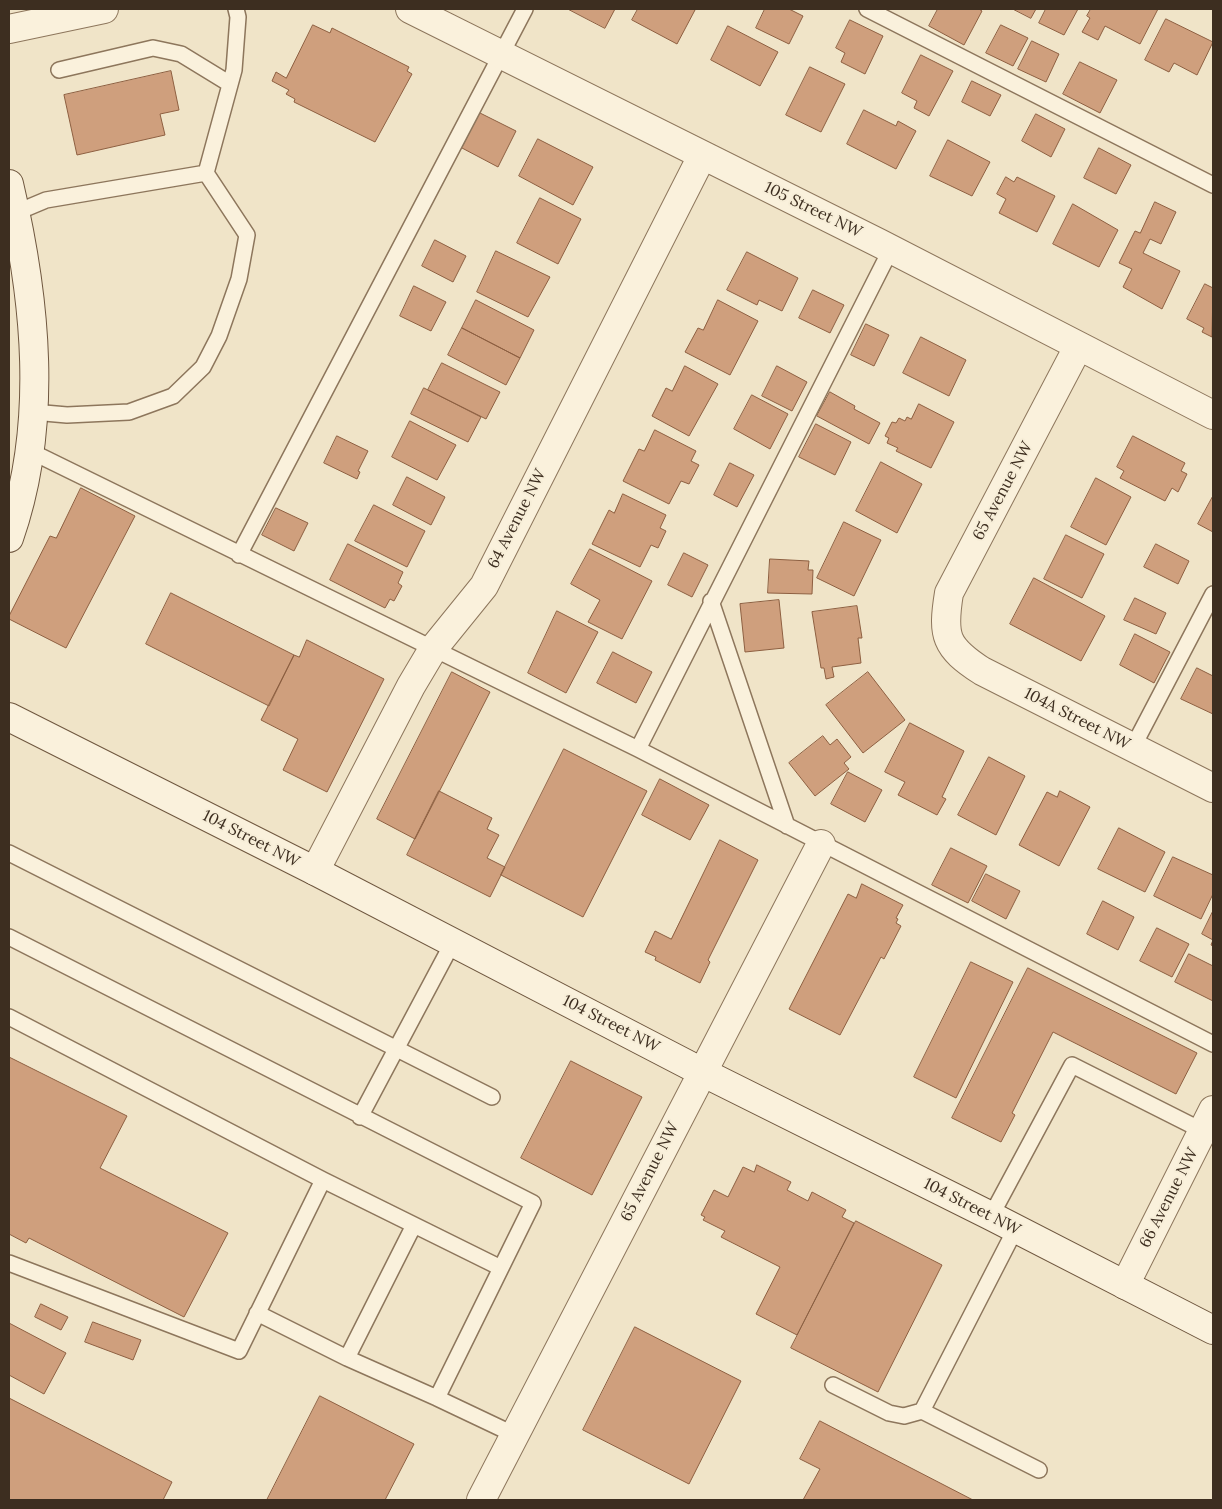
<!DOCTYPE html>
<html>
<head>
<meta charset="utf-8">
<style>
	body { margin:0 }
	#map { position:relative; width:1222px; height:1509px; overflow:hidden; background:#f0e4c8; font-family:Lora,serif }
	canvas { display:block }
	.frame { position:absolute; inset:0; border:10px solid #3d2e20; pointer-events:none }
</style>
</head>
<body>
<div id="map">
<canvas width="1222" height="1509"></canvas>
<div class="frame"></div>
</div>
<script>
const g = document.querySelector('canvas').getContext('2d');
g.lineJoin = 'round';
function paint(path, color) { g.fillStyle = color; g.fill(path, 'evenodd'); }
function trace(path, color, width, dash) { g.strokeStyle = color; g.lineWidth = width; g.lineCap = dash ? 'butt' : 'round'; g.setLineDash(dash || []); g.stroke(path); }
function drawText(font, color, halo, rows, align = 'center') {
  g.font = font + ' Lora,serif'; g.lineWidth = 4; g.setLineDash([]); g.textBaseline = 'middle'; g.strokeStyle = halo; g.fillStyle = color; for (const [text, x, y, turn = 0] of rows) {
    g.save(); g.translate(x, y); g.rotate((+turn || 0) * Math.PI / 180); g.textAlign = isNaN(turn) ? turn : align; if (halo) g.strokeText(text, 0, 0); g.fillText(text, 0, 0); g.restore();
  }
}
const building = new Path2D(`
	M568,9H615L605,28Z
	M638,9H693L695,10L677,44L632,20Z
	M765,9H789L803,16L789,44L756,28Z
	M938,9H979L982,11L964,45L929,26Z
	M1013,9H1036L1031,18Z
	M1046,9H1078L1064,35L1039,23Z
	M1091,9H1158L1140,44L1105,26L1098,40L1082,32L1090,18L1087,16Z
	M1166,19L1213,42L1197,75L1174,63L1169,72L1145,60Z
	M850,20L883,36L865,74L841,62L845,53L836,48Z
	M313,25L330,33L332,28L409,67L407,71L412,74L375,142L294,102L295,99L286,94L289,90L272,81L276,72L286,78Z
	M1001,25L1028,38L1013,66L986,53Z
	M728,26L778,52L760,86L711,60Z
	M1032,41L1059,54L1046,82L1018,69Z
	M921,55L953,71L929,116L914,108L917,101L902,93Z
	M1080,62L1117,80L1100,113L1063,94Z
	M810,67L845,84L821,132L786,115Z
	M171,71L179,110L160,114L165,135L77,155L64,95Z
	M972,81L1001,95L990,116L962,102Z
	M864,110L896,126L898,121L916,131L896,169L847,144Z
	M480,113L516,131L498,167L462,148Z
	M1036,114L1065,129L1051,157L1022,141Z
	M538,139L593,167L573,205L519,176Z
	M948,140L990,162L972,196L930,176Z
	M1099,148L1131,165L1116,194L1084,178Z
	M1006,177L1014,182L1017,177L1055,196L1037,232L999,213L1006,199L997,194Z
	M540,198L581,219L558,264L517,243Z
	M1155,202L1176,212L1161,244L1150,239L1143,253L1180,271L1162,309L1123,287L1132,269L1119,263L1135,231L1140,233Z
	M1073,204L1118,230L1099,267L1053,244Z
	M435,240L466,256L453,282L422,266Z
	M496,251L550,277L528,317L477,292Z
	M747,252L798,278L782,311L759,300L757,305L727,290Z
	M1205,284L1213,288L1212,337L1202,332L1204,328L1187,319Z
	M414,286L446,302L431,331L400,316Z
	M813,290L844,305L830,333L799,318Z
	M476,300L534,330L520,358L462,328Z
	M718,300L758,321L730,375L685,352L698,328L703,330Z
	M866,324L889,335L874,366L851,355Z
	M462,328L520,358L506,385L448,355Z
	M921,337L966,360L949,396L903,373Z
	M442,363L500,392L486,419L428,390Z
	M685,366L718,384L689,436L652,416L666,388L672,391Z
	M777,366L807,382L792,411L762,396Z
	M424,388L481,417L468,442L411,414Z
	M830,392L855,406L854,409L880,423L869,444L817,416Z
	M752,395L788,414L770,449L734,429Z
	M919,404L954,422L931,468L896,451L898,448L887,443L889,438L885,436L892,422L896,423L899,418L905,421L907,417L911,419Z
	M410,421L456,445L437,480L392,457Z
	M816,424L851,442L835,475L799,457Z
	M655,430L696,451L691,461L699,465L689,484L681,481L669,504L623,481L639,449L644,451Z
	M337,436L368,451L358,471L360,472L357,479L324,463Z
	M1133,436L1185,463L1181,471L1187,474L1178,492L1172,488L1165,501L1120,478L1124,471L1117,467Z
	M881,462L922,484L897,533L856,511Z
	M730,463L754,475L737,507L714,495Z
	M407,477L445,497L431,525L393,505Z
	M1096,478L1131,497L1106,545L1071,527Z
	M81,488L135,516L66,648L9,619V616L50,536L56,538Z
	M623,494L666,515L660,528L666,531L658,548L651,545L640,567L592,544L609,510L614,513Z
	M1213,496V532L1198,524Z
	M374,505L425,531L407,567L355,541Z
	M276,508L308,523L294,551L262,535Z
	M844,522L881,540L854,596L817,578Z
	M1066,535L1104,554L1082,598L1044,579Z
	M348,544L403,572L398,583L402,586L394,601L390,599L385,608L330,580Z
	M1156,544L1189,561L1178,584L1144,567Z
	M590,549L652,581L622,639L588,622L600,600L571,584Z
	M684,553L708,565L692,597L668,585Z
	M770,559L809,561L808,570H813L812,594L768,593Z
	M1034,578L1105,616L1081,661L1010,624Z
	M171,593L294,655L269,706L146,644Z
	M1135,598L1166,613L1156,634L1124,620Z
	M779,600L784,648L745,652L740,604Z
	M857,606L862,638H858L861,663L832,667L834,677L826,679L824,668H821L812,612Z
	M557,611L598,632L566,693L528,673Z
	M1135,634L1170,652L1154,683L1120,665Z
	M307,640L384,679L327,792L283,770L298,739L261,720L294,655L299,657Z
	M613,652L652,672L636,703L597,683Z
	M1197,668L1213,676V714L1181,699Z
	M452,672L490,692L415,839L377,819Z
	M868,672L905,720L863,753L826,705Z
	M910,723L964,751L942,797L946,799L937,815L898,795L905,782L885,772Z
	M823,736L830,745L837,739L851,757L844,763L849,769L815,796L789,763Z
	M564,749L647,791L583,917L501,875Z
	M989,757L1025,776L996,835L958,815Z
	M848,772L882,790L865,822L831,804Z
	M660,779L709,805L690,840L642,815Z
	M439,791L492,818L487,829L499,835L487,858L505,867L490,897L407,855Z
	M1060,791L1090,807L1059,866L1019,845L1047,792L1057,797Z
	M1119,828L1165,852L1145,892L1098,869Z
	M720,840L758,860L708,960L710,962L700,983L655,960L656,957L645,952L655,931L671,939Z
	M951,848L987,866L968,903L932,885Z
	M1173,857L1213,875V894L1201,919L1154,896Z
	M986,874L1020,891L1006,919L972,901Z
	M862,884L903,905L896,918L898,919L896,923L901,926L884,959L881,957L840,1035L789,1009L848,894L856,898Z
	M1103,901L1134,917L1118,950L1087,934Z
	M1213,911V946L1211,945L1213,940L1202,934Z
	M1157,928L1189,944L1172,977L1140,961Z
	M1189,954L1213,966V1001L1175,982Z
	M971,962L1013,982L956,1098L914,1077Z
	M1028,968L1197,1053L1176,1094L1053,1032L1012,1113L1015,1115L1001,1142L952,1118Z
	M9,1057L127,1116L100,1168L228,1233L184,1317L29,1238L26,1243L9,1234Z
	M571,1061L642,1097L592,1195L521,1158Z
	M757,1165L791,1182L787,1190L808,1201L812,1192L846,1210L842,1217L854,1223L797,1335L756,1314L780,1267L721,1237L725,1231L703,1220L705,1217L701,1215L714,1190L728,1197L743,1167L754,1172Z
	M856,1221L942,1265L878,1392L791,1348Z
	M41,1304L68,1317L61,1330L35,1317Z
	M93,1322L141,1340L133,1360L85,1342Z
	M9,1323L66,1353L44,1394L9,1375Z
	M635,1327L741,1381L689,1484L583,1430Z
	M320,1396L414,1444L385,1500H267Z
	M9,1398L172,1482L163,1500H9Z
	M820,1421L973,1500H803L820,1469L800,1459Z`);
const lane = new Path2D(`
	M867,9L1213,185
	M59,70L153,48L181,54L230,84
	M15,213L46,200L206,173L234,70L238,17L236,9
	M33,412L67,415L129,412L173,396L203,367L219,336L239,279L247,235L206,173
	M30,451L638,749L1213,1044
	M239,555L525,9
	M711,601L787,826
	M1133,747L1213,594
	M638,749L891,249
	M9,853L492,1097
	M9,937L533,1203L501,1268
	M9,1017L323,1180L501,1268L437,1398L347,1358L257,1313
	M360,1117L453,942
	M991,1216L1072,1065L1203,1131
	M1016,1228L922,1411L1039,1470
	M9,1263L239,1351L323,1180
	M347,1358L414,1225
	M833,1385L889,1413L904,1416L922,1411
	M437,1398L515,1435`);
const street = new Path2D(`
	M410,9L879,243L1213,415
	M9,29L104,9
	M1078,347L949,593C942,636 945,647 982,671L1213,788
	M315,871L411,686L433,649L484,586L702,156
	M1125,1285L1213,1110
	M481,1500L821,844`);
const secondary = new Path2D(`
	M9,184C36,299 49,424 9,538
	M9,717L315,871L702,1072L991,1216L1213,1330`);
const streetNames = [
	["105 Street NW",813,210,26],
	["65 Avenue NW",1003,491,-62],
	["64 Avenue NW",517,519,-63],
	["104A Street NW",1077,719,27],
	["104 Street NW",251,839,27],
	["104 Street NW",611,1024,27],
	["65 Avenue NW",650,1172,-63],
	["66 Avenue NW",1169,1198,-63],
	["104 Street NW",972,1207,27]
];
paint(building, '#cf9f7d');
trace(building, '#8d5f41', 1);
trace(lane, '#8d765c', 18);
trace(street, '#8d765c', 30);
trace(secondary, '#6f573f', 30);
trace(lane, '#faf1dc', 15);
trace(street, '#faf1dc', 28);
trace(secondary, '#faf1dc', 28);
drawText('16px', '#3d2e20', '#f7eed8', streetNames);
</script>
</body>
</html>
